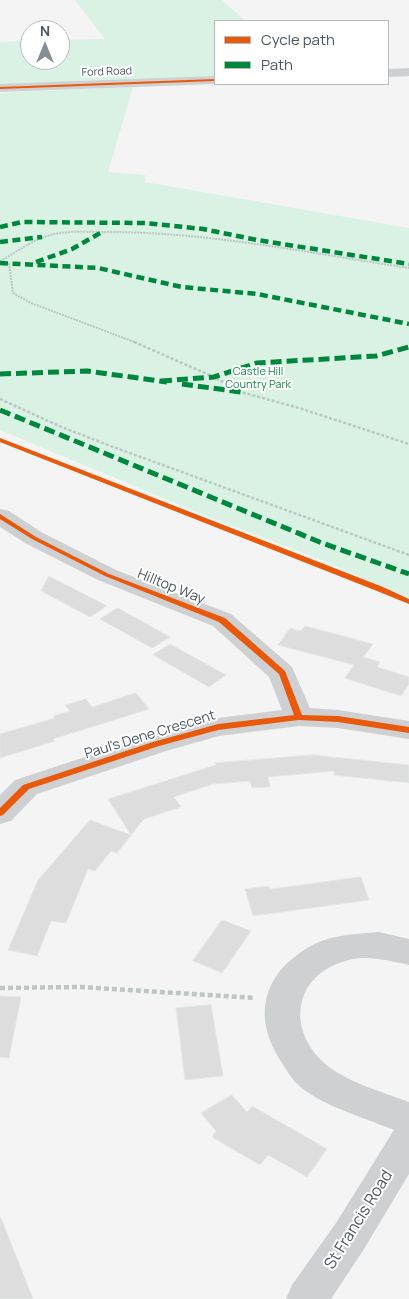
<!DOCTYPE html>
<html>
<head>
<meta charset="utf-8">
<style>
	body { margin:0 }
	#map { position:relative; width:409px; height:1299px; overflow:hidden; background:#f4f4f4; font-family:Manrope,sans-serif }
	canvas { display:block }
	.legend { position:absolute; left:214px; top:20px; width:175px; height:65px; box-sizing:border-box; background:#fff; border:1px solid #b7bbc0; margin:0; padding:6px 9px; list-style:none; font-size:15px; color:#4a5661 }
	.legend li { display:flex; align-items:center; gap:10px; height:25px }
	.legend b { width:25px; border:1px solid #b7bbc0 }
	.north { position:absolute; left:20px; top:20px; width:50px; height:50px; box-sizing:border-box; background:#fff; border:1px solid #b7bbc0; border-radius:50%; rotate:0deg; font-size:14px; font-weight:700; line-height:20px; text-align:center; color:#4a5661 }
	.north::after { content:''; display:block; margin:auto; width:18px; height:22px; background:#868d94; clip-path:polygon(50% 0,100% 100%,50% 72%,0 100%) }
</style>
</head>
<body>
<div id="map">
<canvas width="409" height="1299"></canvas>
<ul class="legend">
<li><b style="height:6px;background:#e8590c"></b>Cycle path</li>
<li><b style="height:6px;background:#00873e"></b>Path</li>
</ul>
<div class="north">N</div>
</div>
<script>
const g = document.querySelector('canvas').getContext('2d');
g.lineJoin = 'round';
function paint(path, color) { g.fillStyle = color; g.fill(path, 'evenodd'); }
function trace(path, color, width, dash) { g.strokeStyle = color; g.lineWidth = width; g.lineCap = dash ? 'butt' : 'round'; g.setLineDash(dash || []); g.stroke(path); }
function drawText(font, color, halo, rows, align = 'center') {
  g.font = font + ' Manrope,sans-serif'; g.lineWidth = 4; g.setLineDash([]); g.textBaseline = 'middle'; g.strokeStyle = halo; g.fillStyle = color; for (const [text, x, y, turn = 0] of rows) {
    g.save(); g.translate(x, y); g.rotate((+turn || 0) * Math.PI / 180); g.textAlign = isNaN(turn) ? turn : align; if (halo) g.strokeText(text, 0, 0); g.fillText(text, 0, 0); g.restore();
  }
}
const green = new Path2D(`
	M75,0H222L245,21H215V78L0,85V42L30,41V60H60V40L105,39Z
	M133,87L108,172L145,175V182L409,228V598L324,561L199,513L0,430V93Z`);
const building = new Path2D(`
	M49,576L107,606L90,617L41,591Z
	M118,608L170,637L152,648L100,619Z
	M305,626L373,644L363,657L380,662L377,667L409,677V684L401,696L345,678L354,665L278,645L290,628L301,631Z
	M170,644L226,675L209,687L153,655Z
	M136,693L149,709L53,739L55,741L0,758V734L55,718L53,716L70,711L65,705L86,699L92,707Z
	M313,755L409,765V783L334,775V771L268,777L270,787L252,788L250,781L213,784L174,797L181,807L144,819L117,853L111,851L95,871L88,869L66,923L51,921L37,956L8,950L38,880L90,820L131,835L108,799L216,765L215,763Z
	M361,877L369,900L253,916L245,889L269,886L270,889Z
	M222,920L251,931L222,973L193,961Z
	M0,996L21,997L9,1058L0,1057Z
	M211,1005L223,1076L185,1080L176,1008Z
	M232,1095L247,1112L252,1106L327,1149L307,1177L268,1155L260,1165L212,1137L216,1131L201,1113Z
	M0,1218H1L33,1299H0Z`);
const pathFar2 = new Path2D(`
	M0,261C16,253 30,241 47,236C65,230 88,232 107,232C209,232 309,253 409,268
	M9,263L13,293L31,303L137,343`);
const pathFar1 = new Path2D(`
	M134,342L214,377L241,392L299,408L409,444
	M0,399L59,426L108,445L409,555`);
const path = new Path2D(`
	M0,988L81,987L255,998`);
const minor = new Path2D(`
	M409,68V76L388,77V69Z
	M215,76V84H217H215L0,92V84Z
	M0,509L9,511L43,533L116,570L231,614L292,667L310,708L338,710L409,721V739L338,728L299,726L219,736L166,751L37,794L11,821L0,824V795L15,780L146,737L218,718L282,710L269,677L213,626L98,580L25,543L0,527Z
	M379,932L409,939V965C389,961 369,955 349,960C298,972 285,1022 320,1059C340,1080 382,1092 409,1102V1174L364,1249L331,1299H286L292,1285L336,1223L394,1130C363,1117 318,1105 295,1082C290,1076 286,1069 282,1063C252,1018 261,975 309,947C329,935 355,934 379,932Z`);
const quietFar1 = new Path2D(`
	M0,227L22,222L145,223L203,229L257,240L409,264
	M0,242L42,237
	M36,262L72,249L102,232
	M0,263L98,268L182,287L257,294L409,324`);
const quiet = new Path2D(`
	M0,374L87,371L167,382
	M161,381L214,377L257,363L376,356L409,347
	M182,384L241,392
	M0,410L322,543L409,574`);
const cycleway = new Path2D(`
	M215,79V81L0,89V87Z
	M0,438L383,587L409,599V604L377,591L0,442Z
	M0,514L36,537L109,574L225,618L285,671L302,715L338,716L409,727V733L338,722L299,720L218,730L159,746L29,789L3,815L0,816V808L23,785L153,742L218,724L294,715L279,674L219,622L105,576L32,539L0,519Z`);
const farStreetnames = [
	["Ford Road",107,72,-2]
];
const farParknames = [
	["Castle Hill",258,372],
	["Country Park",258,385]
];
const streetNames = [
	["Hilltop Way",171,587,22],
	["Paul's Dene Crescent",150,735,-17]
];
const nearStreetnames = [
	["St Francis Road",359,1220,-58]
];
paint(green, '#d9f2e3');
paint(building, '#ddddde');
trace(building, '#e5e6e7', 1);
trace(pathFar2, '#bcc7c4', 2, [2, 1]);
trace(pathFar1, '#bcc7c4', 2.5, [3, 2]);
trace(path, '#bcc7c4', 4.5, [5, 3]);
paint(minor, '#ced0d2');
trace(quietFar1, '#00873e', 4.5, [8, 4.5]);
trace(quiet, '#00873e', 5, [11, 5]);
paint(cycleway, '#e8590c');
drawText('11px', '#4a5661', '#fff', farStreetnames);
drawText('11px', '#17864f', '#fff', farParknames);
drawText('14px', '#4a5661', '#fff', streetNames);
drawText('16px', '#4a5661', '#fff', nearStreetnames);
</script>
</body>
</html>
